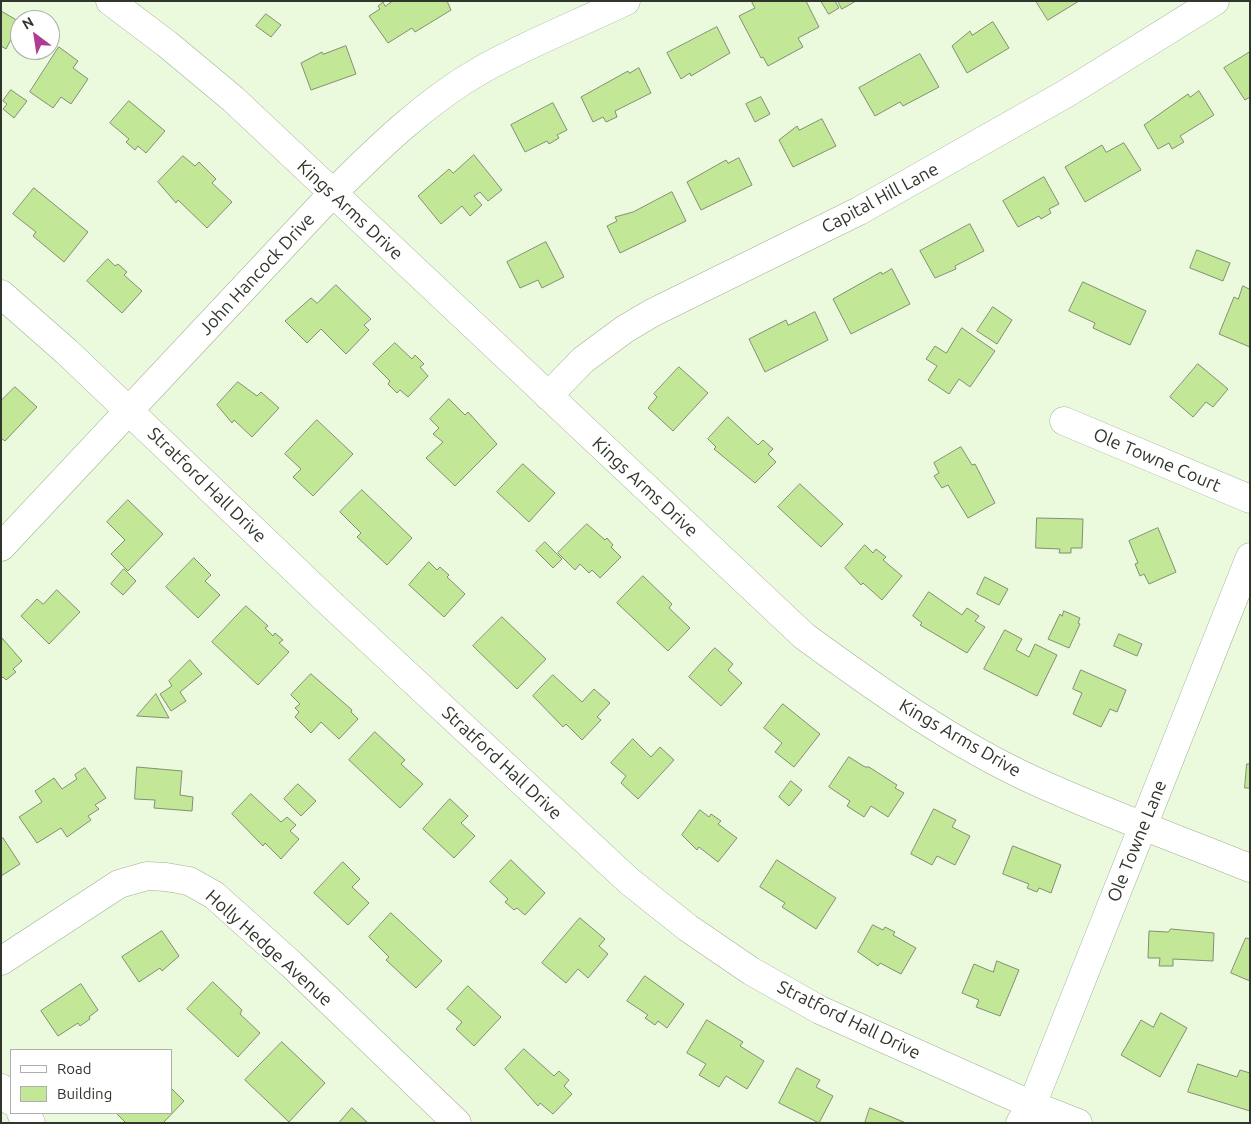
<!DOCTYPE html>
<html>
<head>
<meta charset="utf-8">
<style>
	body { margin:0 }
	#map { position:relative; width:1251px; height:1124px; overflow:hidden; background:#ebfadc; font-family:Ubuntu,sans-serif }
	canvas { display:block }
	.frame { position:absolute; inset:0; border:2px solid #30362b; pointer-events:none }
	.legend { position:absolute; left:10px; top:1049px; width:162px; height:65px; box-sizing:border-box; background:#fff; border:1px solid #acafaa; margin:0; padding:6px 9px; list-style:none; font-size:15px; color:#30362b }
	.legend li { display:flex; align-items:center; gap:10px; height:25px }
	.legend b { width:25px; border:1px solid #acafaa }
	.north { position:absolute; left:10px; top:10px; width:50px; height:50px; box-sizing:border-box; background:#fff; border:1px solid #acafaa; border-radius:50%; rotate:329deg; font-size:14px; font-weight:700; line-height:20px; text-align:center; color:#30362b }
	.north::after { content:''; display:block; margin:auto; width:18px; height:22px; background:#b03b93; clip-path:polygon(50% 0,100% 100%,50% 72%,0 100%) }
</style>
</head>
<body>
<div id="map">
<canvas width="1251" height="1124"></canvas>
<div class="frame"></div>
<ul class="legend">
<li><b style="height:6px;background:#fff"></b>Road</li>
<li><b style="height:14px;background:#c2e797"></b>Building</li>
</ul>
<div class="north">N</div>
</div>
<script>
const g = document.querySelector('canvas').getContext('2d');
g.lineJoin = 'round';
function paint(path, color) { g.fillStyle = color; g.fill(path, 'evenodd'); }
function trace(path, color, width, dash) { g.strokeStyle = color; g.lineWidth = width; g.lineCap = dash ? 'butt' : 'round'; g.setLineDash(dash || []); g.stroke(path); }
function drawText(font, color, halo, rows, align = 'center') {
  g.font = font + ' Ubuntu,sans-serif'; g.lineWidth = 4; g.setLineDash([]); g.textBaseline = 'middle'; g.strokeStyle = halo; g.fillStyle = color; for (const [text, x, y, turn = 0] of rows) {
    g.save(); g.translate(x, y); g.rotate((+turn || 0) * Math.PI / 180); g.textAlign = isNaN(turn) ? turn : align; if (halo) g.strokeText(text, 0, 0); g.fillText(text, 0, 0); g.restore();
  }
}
const building = new Path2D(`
	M393,1H447L451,10L415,32L412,28L388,43L369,16L380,9L378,6L383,2L385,6Z
	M755,1H806L819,27L798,38L803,47L768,66L763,57L761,58L739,16L755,8L752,3Z
	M821,1H835L839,8L829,14Z
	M838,1H856L842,9Z
	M1036,1H1079L1048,20Z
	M1,11L20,22L6,49L1,46Z
	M266,14L281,25L271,37L256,26Z
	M993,22L1009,48L967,73L952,46L970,31L972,35Z
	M717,27L730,53L691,76L690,73L681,79L667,53Z
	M346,46L356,74L311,90L301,63L322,52L323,54Z
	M59,47L78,61L73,68L88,79L71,104L61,97L53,108L30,92Z
	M1250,52V97L1245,100L1224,68Z
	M920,54L939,87L903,106L900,102L875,116L859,88Z
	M639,68L651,93L615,111L617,117L606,122L603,117L593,122L581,97L628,71L629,73Z
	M11,90L27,101L14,118L3,109L7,104L3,101Z
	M1199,91L1214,115L1180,136L1184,142L1172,149L1169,143L1158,149L1144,125L1188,94L1190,97Z
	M761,97L770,114L755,122L746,104Z
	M129,101L165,131L146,153L138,146L135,150L126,142L129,139L110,123Z
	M553,103L567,130L557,135L559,138L549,144L547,141L525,152L511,125Z
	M822,119L836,146L793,167L779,140L797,126L799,130Z
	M1124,143L1141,170L1085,202L1065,167L1102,145L1106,152Z
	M474,155L502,190L488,201L480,192L474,196L482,205L470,216L462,206L441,224L418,196L449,169L453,173Z
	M183,156L195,166L199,162L216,179L212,183L232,202L207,228L178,200L176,203L158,182Z
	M739,158L752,185L701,210L687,182L726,160L728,163Z
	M1044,177L1059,204L1049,209L1051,213L1041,219L1039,216L1018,227L1003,201Z
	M34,188L88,232L64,262L33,236L36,232L13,214Z
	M672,192L686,221L620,253L607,226L617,221L615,217L633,212Z
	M970,224L984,251L955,266L956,269L935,278L920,251Z
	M546,242L564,277L542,288L538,280L520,288L507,262Z
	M1197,250L1230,263L1223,281L1190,268Z
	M108,259L115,266L118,264L127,272L124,275L142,291L122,313L87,281Z
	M892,269L910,304L851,334L833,299L881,272L882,274Z
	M1083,282L1146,311L1130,345L1093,328L1095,323L1069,311Z
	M336,285L371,319L364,325L369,330L346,354L321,329L307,343L285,321L311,298L317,303Z
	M1243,286L1249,289L1250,286V347L1219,334L1234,297L1238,299Z
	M993,307L1012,320L997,344L977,331Z
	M815,312L828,340L765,372L749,339L786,320L788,325Z
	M962,328L995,351L970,387L959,379L949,394L928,380L937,366L926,359L935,346L946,353Z
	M395,343L412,359L415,355L424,364L420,367L428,376L408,397L400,390L397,393L388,384L390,381L373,364Z
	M1198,364L1228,389L1213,407L1206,402L1193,417L1170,397Z
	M679,367L708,393L673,431L648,408L657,397L654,394Z
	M238,382L257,396L261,392L279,408L252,437L234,420L232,423L217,405Z
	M15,387L37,407L5,441L1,438V401Z
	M449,399L465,415L468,412L497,444L455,486L426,458L443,442L433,434L439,428L430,419Z
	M728,417L758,445L763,440L773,449L768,454L776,462L755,483L714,449L716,447L708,439Z
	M317,420L353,454L313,496L293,477L301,469L285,454Z
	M961,447L972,465L975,464L995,503L968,518L948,485L942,488L934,476L939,473L934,463Z
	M523,464L555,493L529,522L497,492Z
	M800,484L843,524L821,547L778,507Z
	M362,490L412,538L387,565L357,537L361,533L340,512Z
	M128,500L163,534L128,571L111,554L125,540L107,522Z
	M1037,518L1083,519L1082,548H1071V553H1059L1060,549L1036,548Z
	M587,524L605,540L607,538L613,545L611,547L621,557L600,578L592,570L589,573L580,564L575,570L558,553Z
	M1158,528L1176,572L1149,584L1144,574L1140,576L1135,564L1138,563L1129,541Z
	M545,542L562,559L553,568L536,551Z
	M865,545L873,553L876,549L886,557L883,560L902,576L882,600L863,583L861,585L845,568Z
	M194,558L211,575L205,581L220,595L198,618L166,587Z
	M429,562L437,570L440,567L449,575L447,577L465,594L444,617L409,585Z
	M124,569L136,581L123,595L111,584Z
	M643,576L672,604L669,608L690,628L668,651L617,603Z
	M985,577L1008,589L999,605L977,594Z
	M57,590L80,612L49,644L21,616L37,599L43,604Z
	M929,592L962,615L967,608L979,616L975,621L985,627L967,653L920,625L922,623L913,616Z
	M246,606L268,626L265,628L273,636L275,633L283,640L279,643L289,652L258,685L212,642Z
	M1064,611L1080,618L1078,623L1080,624L1069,648L1048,639L1060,614L1062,616Z
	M502,617L546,659L517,689L473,646Z
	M1005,630L1022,639L1016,650L1029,657L1035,644L1057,655L1037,696L984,669Z
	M1119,634L1142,644L1137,656L1114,646Z
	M2,638L22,661L13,669L16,672L6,680L3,677L1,679Z
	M715,648L733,664L728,670L742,683L721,706L689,677Z
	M190,660L202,674L180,692L186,701L171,711L160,694L172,686L169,681Z
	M1081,670L1126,690L1117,712L1110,709L1101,727L1073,714L1082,693L1073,689Z
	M311,674L352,710L351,712L358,719L339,739L321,722L311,733L295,717L299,712L295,708L300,704L291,695Z
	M553,675L582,702L594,689L610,703L597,717L601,720L582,740L566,724L563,727L533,696Z
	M156,694L169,718L137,716Z
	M783,704L820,734L794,767L775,752L782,743L764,728Z
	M375,732L405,760L401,764L423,784L400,808L349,760Z
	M633,739L651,757L660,747L674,760L638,799L621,783L626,776L611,763Z
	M849,757L865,767H869L897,785L895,788L904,793L888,817L871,806L864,817L847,806L850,801L829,787Z
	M1247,764H1250V788H1245Z
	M137,767L182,771L180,795L193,797L192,811L154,808L155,800L135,799Z
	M85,768L106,798L95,805L99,809L88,816L91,820L67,837L61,828L37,843L19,817L42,802L35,791L54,778L62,789L77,779L75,775Z
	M791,781L802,790L789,806L779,797Z
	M298,784L316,801L301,816L284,799Z
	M251,794L281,822L287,817L296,825L290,831L299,839L281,859L265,843L263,846L232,814Z
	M450,799L468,816L461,823L475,836L454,858L423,829Z
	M934,809L956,820L952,827L970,836L955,865L937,856L932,865L911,854Z
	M700,810L709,817L711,814L721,821L718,824L737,838L718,862L699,847L697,850L682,835Z
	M3,838L20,864L1,876V840Z
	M1013,846L1061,865L1051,893L1039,888L1037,892L1027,888L1029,884L1003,874Z
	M511,860L545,893L525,915L517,908L514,910L505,902L508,899L490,882Z
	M777,860L836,898L816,929L782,907L785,903L760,887Z
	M343,862L360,879L352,887L369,903L348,925L314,893Z
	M391,913L442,961L416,988L386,960L389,957L369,937Z
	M580,918L605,939L599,946L608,954L588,978L578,969L566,983L542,963Z
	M873,925L883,930L885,927L895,932L893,935L916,948L901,974L880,963L878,966L858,952Z
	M1171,929L1214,933L1213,961L1173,959V966H1159L1160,958H1148L1149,931L1168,932Z
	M162,931L179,956L162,971L160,968L139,982L122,957Z
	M1246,938L1250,939V981L1231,973Z
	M997,961L1019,970L1000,1016L976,1007L979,1000L962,993L974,964L993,972Z
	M645,976L684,1004L667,1028L658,1021L655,1025L645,1018L648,1015L627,1001Z
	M213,982L242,1010L240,1014L260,1033L238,1057L187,1009Z
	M81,984L98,1010L89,1017L90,1019L80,1026L78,1023L58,1036L41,1011Z
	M468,986L501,1017L474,1046L456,1029L462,1022L447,1009Z
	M1161,1013L1187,1028L1160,1077L1121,1055L1141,1020L1153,1027Z
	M707,1020L743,1042L740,1046L764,1061L747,1089L726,1076L719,1087L699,1075L706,1064L687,1053Z
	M282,1042L325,1083L289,1122L245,1080Z
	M524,1049L554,1076L559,1071L569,1080L564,1086L572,1094L553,1114L540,1103L538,1106L505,1069Z
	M1198,1064L1237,1077L1240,1070L1250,1073V1111L1188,1092Z
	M797,1068L820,1080L816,1087L833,1096L819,1123L779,1103Z
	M171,1088L184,1101L163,1123H126L116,1113H171Z
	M352,1108L368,1123H339Z
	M870,1108L906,1123H865Z`);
const street = new Path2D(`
	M110,1L167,44L233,99L804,636C878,690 952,743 1035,781C1105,813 1178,839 1250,868
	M1,294L67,352L332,605L629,881L688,928L751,971L820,1010L1032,1105L1078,1123
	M548,396L583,360L625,329L652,313L859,211L1067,93L1215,1
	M1064,421L1250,499
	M1,547L332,194C378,148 425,102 481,70C527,44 578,24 626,1
	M1,961L119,884L147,876L166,877L189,881L214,895L291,964L457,1123
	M1,1088L11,1101
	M21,1113L31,1123
	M1020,1123L1032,1105L1250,557`);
const streetNames = [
	["Capital Hill Lane",880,198,-28],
	["Kings Arms Drive",350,210,43],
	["John Hancock Drive",257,274,-47],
	["Ole Towne Court",1157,460,23],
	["Stratford Hall Drive",207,485,44],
	["Kings Arms Drive",645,487,43],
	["Kings Arms Drive",960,738,30],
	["Stratford Hall Drive",502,763,43],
	["Ole Towne Lane",1137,841,-68],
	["Holly Hedge Avenue",269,948,42],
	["Stratford Hall Drive",849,1020,26]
];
paint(building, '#c2e797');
trace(building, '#828f75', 1);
trace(street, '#a1af93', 29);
trace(street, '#fff', 28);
drawText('18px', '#30362b', '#fff', streetNames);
</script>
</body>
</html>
